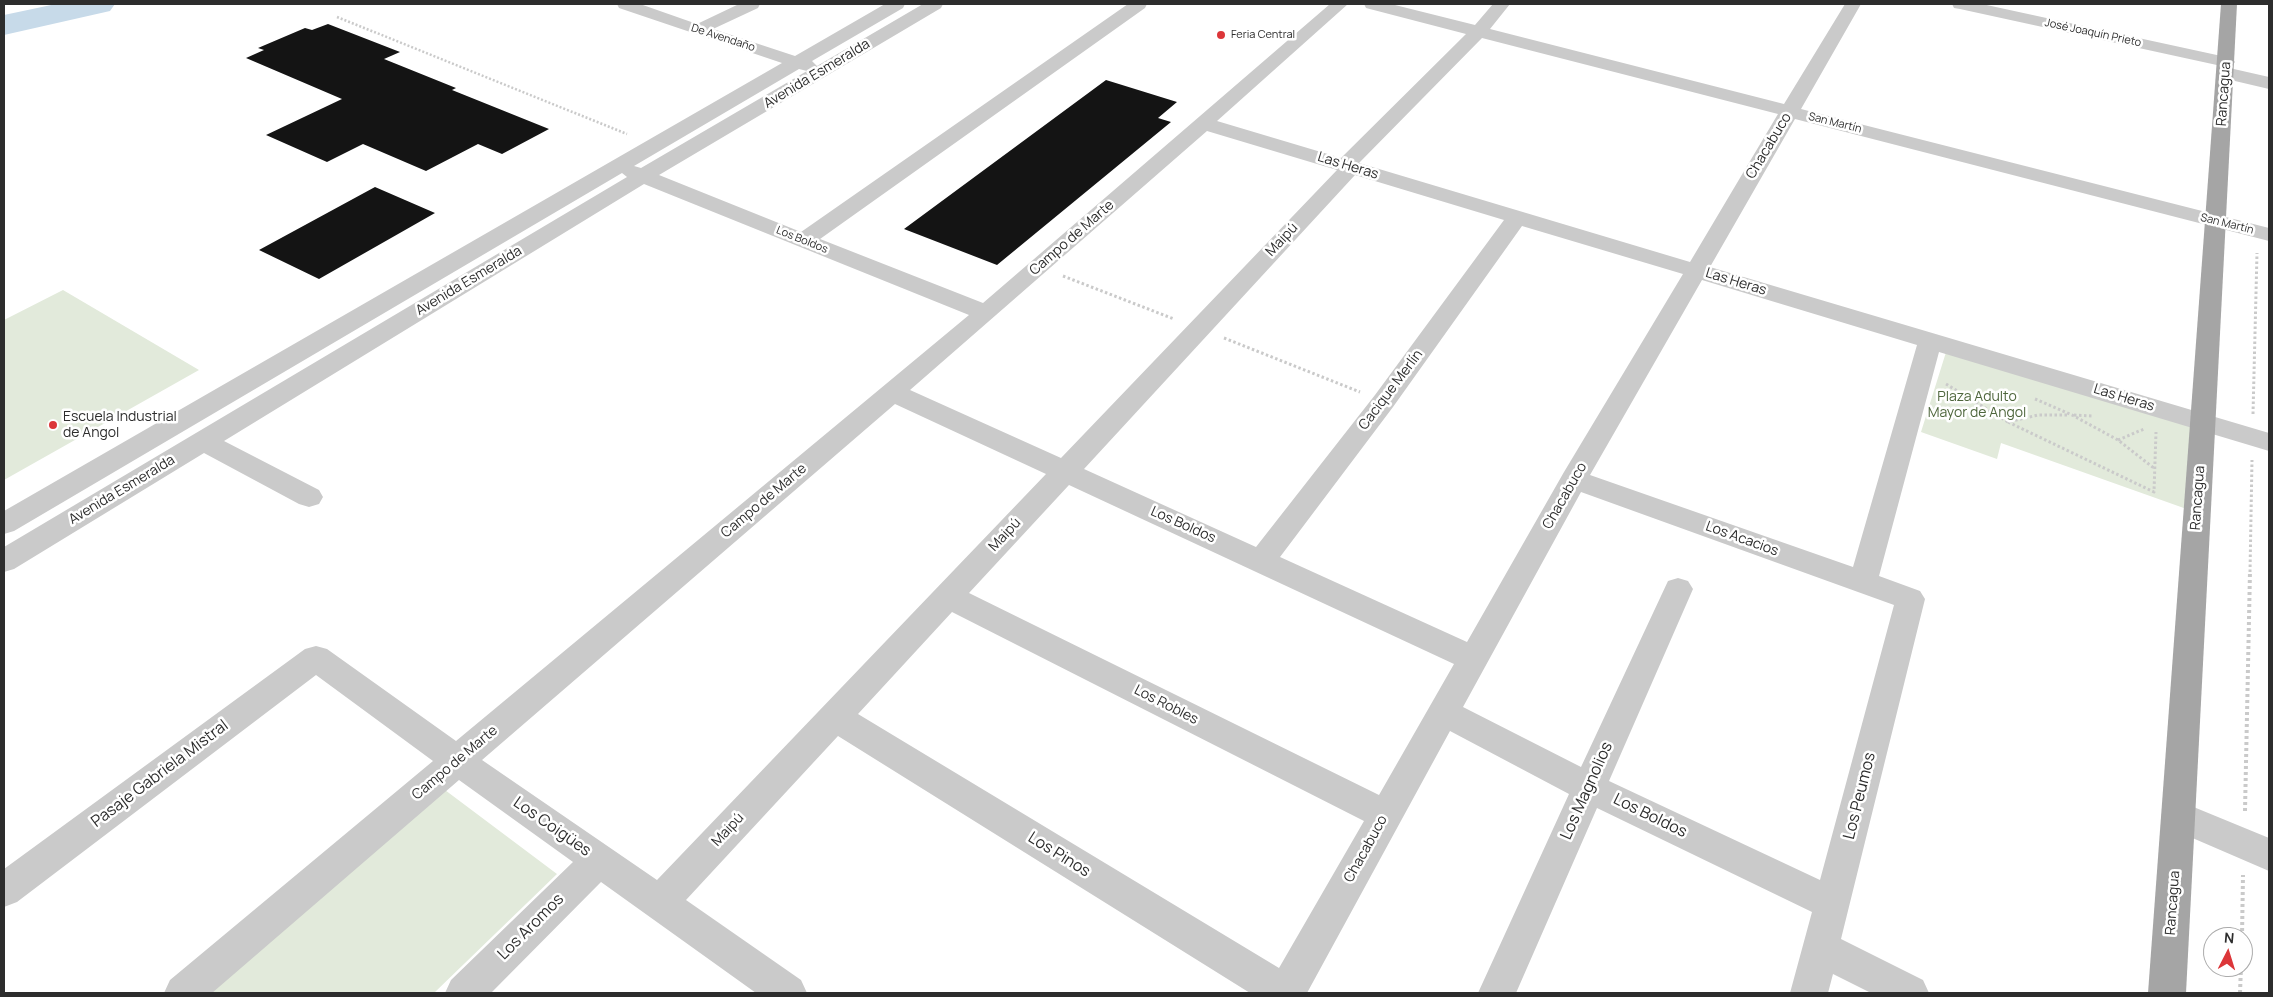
<!DOCTYPE html>
<html>
<head>
<meta charset="utf-8">
<style>
	body { margin:0 }
	#map { position:relative; width:2273px; height:997px; overflow:hidden; background:#fff; font-family:Manrope,sans-serif }
	canvas { display:block }
	.frame { position:absolute; inset:0; border:5px solid #2d2d2d; pointer-events:none }
	.north { position:absolute; left:2203px; top:927px; width:50px; height:50px; box-sizing:border-box; background:#fff; border:1px solid #ababab; border-radius:50%; rotate:5deg; font-size:14px; font-weight:700; line-height:20px; text-align:center; color:#2d2d2d }
	.north::after { content:''; display:block; margin:auto; width:18px; height:22px; background:#dc3639; clip-path:polygon(50% 0,100% 100%,50% 72%,0 100%) }
</style>
</head>
<body>
<div id="map">
<canvas width="2273" height="997"></canvas>
<div class="frame"></div>
<div class="north">N</div>
</div>
<script>
const g = document.querySelector('canvas').getContext('2d');
g.lineJoin = 'round';
function paint(path, color) { g.fillStyle = color; g.fill(path, 'evenodd'); }
function trace(path, color, width, dash) { g.strokeStyle = color; g.lineWidth = width; g.lineCap = dash ? 'butt' : 'round'; g.setLineDash(dash || []); g.stroke(path); }
function drawText(font, color, halo, rows, align = 'center') {
  g.font = font + ' Manrope,sans-serif'; g.lineWidth = 5; g.setLineDash([]); g.textBaseline = 'middle'; g.strokeStyle = halo; g.fillStyle = color; for (const [text, x, y, turn = 0] of rows) {
    g.save(); g.translate(x, y); g.rotate((+turn || 0) * Math.PI / 180); g.textAlign = isNaN(turn) ? turn : align; if (halo) g.strokeText(text, 0, 0); g.fillText(text, 0, 0); g.restore();
  }
}
const green = new Path2D(`
	M63,290L199,370L4,480V320Z
	M1947,349L2201,424L2195,512L2001,443L1997,459L1921,432Z
	M445,790L557,874L434,993H207Z`);
const river = new Path2D(`
	M56,4H115L110,11L4,35V15Z`);
const building = new Path2D(`
	M328,24L400,52L384,59L456,88L452,90L549,129L502,154L478,144L426,171L363,144L327,162L266,135L342,99L246,58L264,50L258,48L305,28L312,30Z
	M1106,80L1177,102L1158,118L1171,122L997,265L904,229Z
	M375,187L435,213L319,279L259,250Z`);
const pathFar2 = new Path2D(`
	M337,17L627,134`);
const pathFar1 = new Path2D(`
	M1063,276L1174,319
	M1224,338L1360,392
	M1946,384L2008,422L2038,415H2068
	M2035,399L2072,415L2118,440L2155,469
	M2253,414L2257,253
	M2074,415L2093,416
	M2008,422L2154,492L2156,432
	M2118,440L2144,429
	M2250,572L2252,460`);
const path = new Path2D(`
	M2245,811L2250,571
	M2242,937L2243,875
	M2240,993L2241,967`);
const minor = new Path2D(`
	M617,4H640L697,24L739,4H760L758,8L713,29L795,56L885,4H905L903,8L812,61L817,66L923,4H943L941,8L659,175L801,232L1128,4H1147L1145,8L820,239L983,303L1330,4H1348L1217,121L1341,158L1466,34L1366,8L1364,4H1391L1475,25L1493,4H1510L1490,29L1784,104L1845,4H1861L1801,109L2269,228V241L1795,119L1710,267L2269,433V451L1939,352L1879,576L1920,591L1925,599L1841,939L1923,980L1929,993H1871L1833,974L1828,993H1790L1812,912L1597,808L1516,993H1478L1569,794L1450,731L1307,993H1250L838,736L686,900L801,980L807,993H756L601,882L491,993H445L451,980L573,862L459,780L212,993H164L170,980L433,761L316,675L17,902L4,907V869L305,649L316,646L327,649L456,741L969,315L644,184L224,441L319,490L323,497L319,504L309,507L299,504L204,453L14,569L4,572V547L627,177L622,173L14,531L4,534V511L782,63L619,8ZM1482,38L1778,114L1690,262L1359,163ZM799,69L807,71L641,168L634,166ZM1207,131L1337,170L1061,458L910,390ZM1355,175L1504,220L1375,395L1256,547L1084,469ZM1522,226L1683,274L1564,472L1467,642L1280,557L1393,407ZM1702,280L1917,345L1853,567L1590,475ZM895,404L1046,474L657,880L482,760ZM1069,485L1454,664L1379,795L969,593ZM1581,492L1894,605L1820,880L1609,781L1693,589L1688,581L1678,578L1668,581L1581,767L1463,707ZM952,612L1364,821L1279,968L858,714Z
	M1952,4H1982L2226,57L2232,58L2235,62L2232,66L2226,67L1960,9L1954,8Z
	M2225,67L2269,77V89L2218,77L2216,73L2218,69Z
	M2179,801L2269,838V871L2167,827L2162,816L2167,805Z`);
const major = new Path2D(`
	M2221,4H2237L2186,993H2148Z`);
const markers = [
	[1221,35,5,"#dc3639"],
	[53,425,5,"#dc3639"]
];
const farStreetnames = [
	["José Joaquín Prieto",2093,33,12],
	["De Avendaño",723,38,18],
	["San Martín",1835,123,14],
	["San Martín",2227,224,14],
	["Los Boldos",802,240,22]
];
const farPoinames = [
	["Feria Central",1231,35]
];
const streetNames = [
	["Avenida Esmeralda",817,74,-31],
	["Rancagua",2224,94,-86],
	["Chacabuco",1769,146,-59],
	["Las Heras",1348,166,17],
	["Campo de Marte",1072,238,-41],
	["Maipú",1282,240,-47],
	["Avenida Esmeralda",469,281,-31],
	["Las Heras",1736,282,17],
	["Cacique Merlín",1391,390,-53],
	["Las Heras",2124,398,17],
	["Avenida Esmeralda",122,490,-31],
	["Chacabuco",1565,496,-60],
	["Rancagua",2198,498,-86],
	["Campo de Marte",764,501,-40],
	["Los Boldos",1183,525,24],
	["Maipú",1005,535,-47],
	["Los Acacios",1742,539,20],
	["Los Robles",1166,705,27],
	["Campo de Marte",455,763,-40],
	["Maipú",728,830,-47],
	["Chacabuco",1366,849,-61],
	["Rancagua",2173,903,-86]
];
const parkNames = [
	["Plaza Adulto",1977,397],
	["Mayor de Angol",1977,413]
];
const poiNames = [
	["Escuela Industrial",63,417],
	["de Angol",63,433]
];
const nearStreetnames = [
	["Pasaje Gabriela Mistral",160,774,-37],
	["Los Magnolios",1587,791,-66],
	["Los Peumos",1860,796,-76],
	["Los Boldos",1650,816,26],
	["Los Coigües",552,827,35],
	["Los Pinos",1059,855,32],
	["Los Aromos",531,927,-45]
];
paint(green, '#e2eadb');
paint(river, '#c7dae9');
paint(building, '#141414');
trace(pathFar2, '#cacaca', 2.5, [2, 2]);
trace(pathFar1, '#cacaca', 3, [2.5, 2.5]);
trace(path, '#cacaca', 4, [3, 3]);
paint(minor, '#cacaca');
paint(major, '#a5a5a5');
for (const [x, y, r, color] of markers) { const dot = new Path2D(); dot.arc(x, y, r, 0, 2 * Math.PI); g.fillStyle = color; g.fill(dot); trace(dot, '#fff', 2); }
drawText('11px', '#2d2d2d', '#fff', farStreetnames);
drawText('11px', '#2d2d2d', '#fff', farPoinames, 'left');
drawText('14px', '#2d2d2d', '#fff', streetNames);
drawText('14px', '#4e663c', '#fff', parkNames);
drawText('14px', '#2d2d2d', '#fff', poiNames, 'left');
drawText('16px', '#2d2d2d', '#fff', nearStreetnames);
</script>
</body>
</html>
